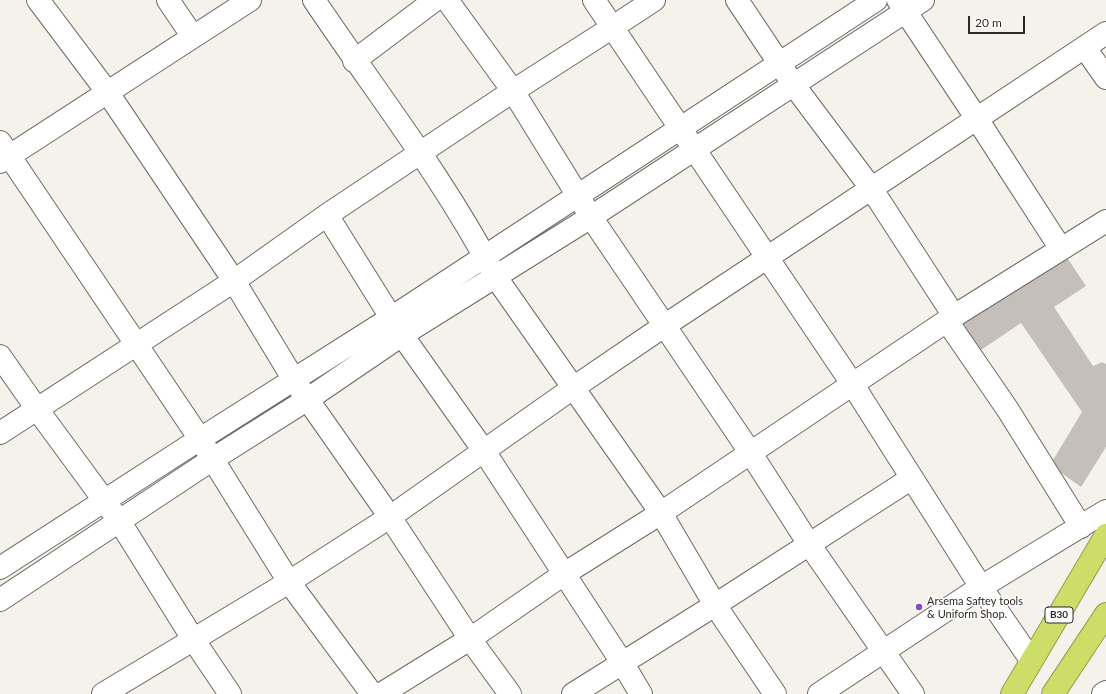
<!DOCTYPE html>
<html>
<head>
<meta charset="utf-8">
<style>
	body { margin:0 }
	#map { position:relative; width:1106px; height:694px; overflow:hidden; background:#f5f2ec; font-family:Lato,sans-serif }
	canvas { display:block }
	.scale { position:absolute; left:968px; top:16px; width:57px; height:18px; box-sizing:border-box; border:2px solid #2b2a28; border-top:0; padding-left:5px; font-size:12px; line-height:14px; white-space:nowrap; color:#2b2a28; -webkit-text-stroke:3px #fff; paint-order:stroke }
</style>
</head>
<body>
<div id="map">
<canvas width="1106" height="694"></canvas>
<div class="scale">20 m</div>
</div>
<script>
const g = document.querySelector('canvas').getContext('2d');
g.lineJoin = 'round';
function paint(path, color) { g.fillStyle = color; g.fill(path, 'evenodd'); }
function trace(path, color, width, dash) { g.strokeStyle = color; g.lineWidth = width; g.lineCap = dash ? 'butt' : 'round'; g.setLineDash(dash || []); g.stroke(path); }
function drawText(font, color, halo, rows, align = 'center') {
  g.font = font + ' Lato,sans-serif'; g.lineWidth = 3; g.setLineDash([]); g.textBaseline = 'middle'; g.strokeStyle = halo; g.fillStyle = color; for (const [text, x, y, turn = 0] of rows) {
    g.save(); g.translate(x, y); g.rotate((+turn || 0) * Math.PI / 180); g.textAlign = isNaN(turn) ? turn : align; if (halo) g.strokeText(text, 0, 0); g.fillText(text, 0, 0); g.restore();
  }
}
const building = new Path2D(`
	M1064,253L1086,286L1054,307L1093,366L1102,362L1106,364V447L1081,487L1050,465L1082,412L1021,323L978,352L959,324Z`);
const minor = new Path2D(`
	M38,0L108,93L234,281L294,380L390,517L470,639L510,694
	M168,0L193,37
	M314,0C375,91 444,178 495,276L661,513L715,605L775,694
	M447,0L513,91L591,217L750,452L809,544L913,694
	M594,0L853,385L981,587L1031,660
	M737,0L793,84L871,188L954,316
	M898,0L977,119L1061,249
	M1085,48L1106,78
	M354,61L435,0
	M0,142L200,439L289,582L372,694
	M0,162L250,0
	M327,215L402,335L484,451L623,664L641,694
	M947,321L1008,410L1081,527
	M0,356L37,409L120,522L193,639L230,694
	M0,433L234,281L327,215L513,91L613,27L654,0
	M0,568L200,439L391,318L876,0
	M0,600L213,459L308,399L402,335L591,217L923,0
	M103,694L289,582L390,517L573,388L664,326L1106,33
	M381,694L470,639L564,574L661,513L954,316L1106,221
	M573,694L715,605L912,478
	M819,694L981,587L1106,511
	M1103,694L1106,692`);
const highway = new Path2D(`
	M1012,694L1106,535
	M1053,694L1106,614`);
const markers = [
	[919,607,4,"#854bc1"]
];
const shields = [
	[1059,615,28]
];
const shieldNames = [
	["B30",1059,615]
];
const poiNames = [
	["Arsema Saftey tools",927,601],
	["& Uniform Shop.",927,614]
];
paint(building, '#c5bfba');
trace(minor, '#6c6a64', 24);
trace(highway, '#949f51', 24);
trace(minor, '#fff', 22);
trace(highway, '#ccde67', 22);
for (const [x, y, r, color] of markers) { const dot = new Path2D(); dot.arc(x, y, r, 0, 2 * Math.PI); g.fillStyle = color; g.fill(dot); trace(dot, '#fff', 1.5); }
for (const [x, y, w] of shields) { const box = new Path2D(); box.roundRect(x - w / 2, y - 8, w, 16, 3); g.fillStyle = '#fff'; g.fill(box); trace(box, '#2b2a28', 1); }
drawText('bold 10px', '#2b2a28', null, shieldNames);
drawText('11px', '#2b2a28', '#fff', poiNames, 'left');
</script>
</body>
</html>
